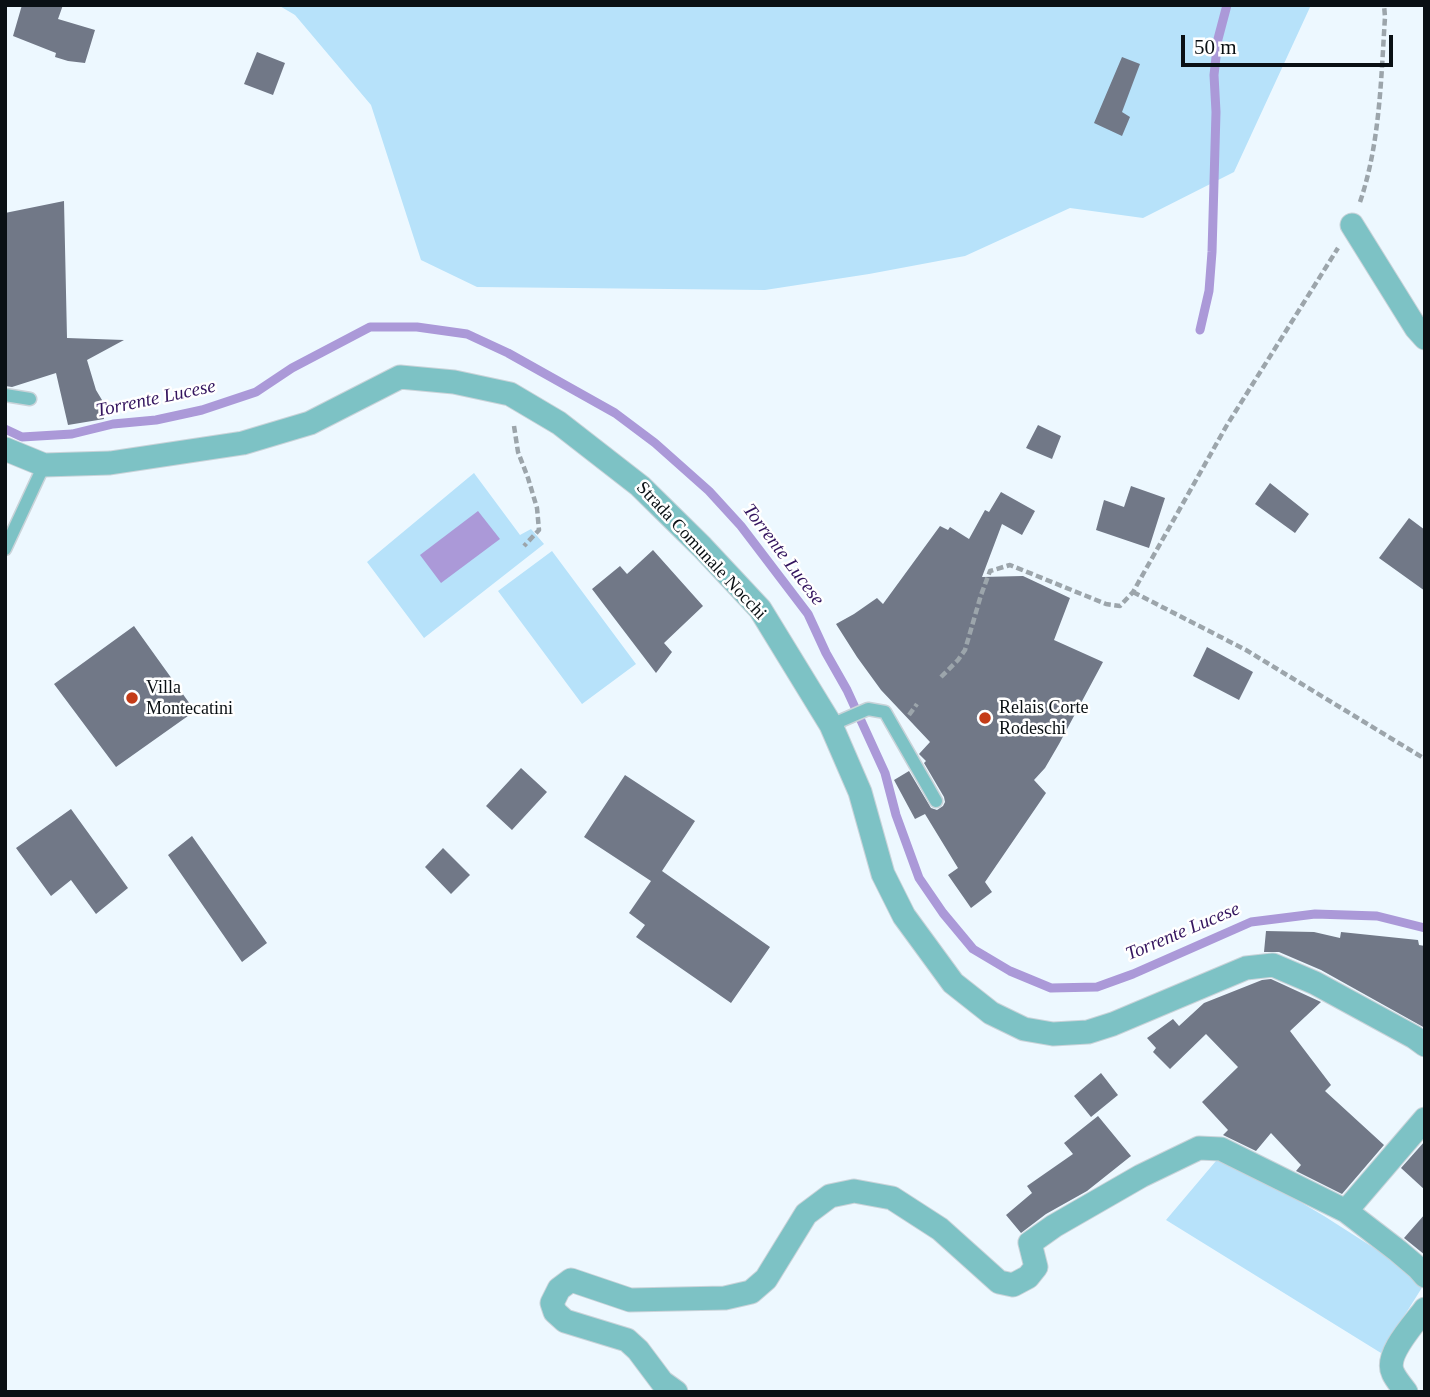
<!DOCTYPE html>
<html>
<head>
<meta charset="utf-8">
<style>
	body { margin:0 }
	#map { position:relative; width:1430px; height:1397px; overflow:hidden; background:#edf8ff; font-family:Georgia,serif }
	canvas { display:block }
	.frame { position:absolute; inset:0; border:7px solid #0a1014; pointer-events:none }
	.scale { position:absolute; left:1181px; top:35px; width:212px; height:32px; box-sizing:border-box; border:4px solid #0a1014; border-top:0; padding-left:9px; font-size:21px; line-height:24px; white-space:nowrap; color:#0a1014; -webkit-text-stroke:5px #fff; paint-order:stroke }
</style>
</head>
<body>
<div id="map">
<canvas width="1430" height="1397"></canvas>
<div class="frame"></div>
<div class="scale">50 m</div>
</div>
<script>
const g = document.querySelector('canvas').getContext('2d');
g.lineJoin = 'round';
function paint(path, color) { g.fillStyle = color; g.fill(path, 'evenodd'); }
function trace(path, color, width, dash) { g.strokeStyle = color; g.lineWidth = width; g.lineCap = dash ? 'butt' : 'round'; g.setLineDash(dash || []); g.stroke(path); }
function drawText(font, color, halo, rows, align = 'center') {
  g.font = font + ' Georgia,serif'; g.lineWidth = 5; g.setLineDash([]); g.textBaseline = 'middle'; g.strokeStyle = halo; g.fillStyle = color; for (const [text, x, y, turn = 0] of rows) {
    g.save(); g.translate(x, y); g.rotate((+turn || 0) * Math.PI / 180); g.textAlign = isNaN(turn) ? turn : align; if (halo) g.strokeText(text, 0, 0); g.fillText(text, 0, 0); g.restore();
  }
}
const green = new Path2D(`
	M278,5H1311L1234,172L1143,218L1070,208L965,256L869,274L765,290L477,287L421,260L371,105L295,15Z
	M474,473L520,535L531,529L544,544L424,638L367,562Z
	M552,551L636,664L582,704L498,591Z
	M1221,1155L1324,1216L1421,1278L1423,1286L1381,1353L1166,1220Z`);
const water = new Path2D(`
	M478,511L500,539L441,583L420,555Z`);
const stream = new Path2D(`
	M1200,330L1209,291L1212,252L1216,112L1214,75L1218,39L1227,5
	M5,429L22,437L72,434L113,424L156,420L202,410L256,392L292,368L370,327H417L467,334L508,353L615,413L655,443L709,491L741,526L808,614L826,653L847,690L885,773L896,815L919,878L943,913L973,949L1010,971L1051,988L1097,987L1133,974L1251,922L1315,914L1377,916L1425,928`);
const building = new Path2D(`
	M22,5H63L58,19L95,30L85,63L68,61L55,57L56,53L13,36Z
	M257,52L285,63L273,95L244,84Z
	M1122,57L1140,64L1122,112L1130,117L1122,136L1094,123Z
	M64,201L67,338L124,340L87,360L96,390L102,400L104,419L68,425L56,373L12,387L5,386V213Z
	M1038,425L1061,436L1052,459L1026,448Z
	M1270,483L1309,514L1295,533L1255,504Z
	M1131,486L1165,498L1149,548L1096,530L1104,500L1124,507Z
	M1001,492L1035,511L1022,535L1002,524L982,577L1023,576L1070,598L1054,640L1103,662L1059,744L1045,768L1034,780L1046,793L985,882L992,892L971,908L948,875L958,868L925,814L915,819L894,780L909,771L931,808L937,810L943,806L945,802L944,797L924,763L926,761L919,754L930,742L881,690L857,657L836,624L854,614L877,598L883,604L940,526L948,530L950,527L969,539L985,510L989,512Z
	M1409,518L1425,530V591L1379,558Z
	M653,550L703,606L664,643L672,652L656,673L592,589L620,566L627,574Z
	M134,626L195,711L116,767L54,684Z
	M1207,647L1253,672L1239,700L1193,676Z
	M521,768L547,792L512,830L486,806Z
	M625,775L695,821L662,871L770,947L731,1003L636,937L645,925L629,913L651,881L584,837Z
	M71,809L128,888L96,914L71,880L51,896L16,848Z
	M192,836L267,943L242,962L168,855Z
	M443,848L470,875L451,894L425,867Z
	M1266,931L1314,932L1340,938L1341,932L1418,940L1419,945L1425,946V1028L1321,970L1279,952H1264Z
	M1271,979L1321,1002L1290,1031L1331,1085L1325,1091L1384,1145L1342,1194L1296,1171L1301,1165L1271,1133L1256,1151L1223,1135L1228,1130L1202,1102L1238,1067L1206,1034L1170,1069L1153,1052L1156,1048L1147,1038L1173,1019L1179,1026L1204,1003L1262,980Z
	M1101,1073L1118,1095L1091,1117L1074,1096Z
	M1098,1116L1131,1156L1087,1191L1046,1214L1021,1233L1006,1215L1032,1193L1027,1186L1073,1154L1064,1143Z
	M1425,1141V1190L1401,1168Z
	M1425,1214V1255L1404,1238Z`);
const path = new Path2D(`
	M1360,202C1380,143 1381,79 1385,17L1384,5
	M514,426L518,452L528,478L537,508L539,530L524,546
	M1133,592L1246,650L1425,759
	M941,677L958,660L965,650L981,595L990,571L1010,565L1106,604L1120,606L1133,592L1227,425L1338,248
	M909,715L917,704`);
const service = new Path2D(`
	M5,395L30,399
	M5,549L44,465
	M831,725L868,709L885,712L936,801`);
const minor = new Path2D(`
	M1352,225L1416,328L1425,338
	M5,449L44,465L110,463L243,443L310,423L400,377L454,382L510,394L559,423L640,486L702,547L760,609L831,725L860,792L883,874L904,916L953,983L991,1013L1024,1029L1053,1034L1088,1032L1113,1024L1246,968L1273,965L1315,983L1414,1037L1425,1045
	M1346,1211L1425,1119
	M676,1392L662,1382L638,1350L627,1340L565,1321L555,1312L552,1303L559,1289L571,1280L630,1300L725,1298L751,1292L766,1279L806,1214L830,1196L854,1191L892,1198L940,1229L999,1282L1013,1285L1028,1277L1036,1267L1030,1243L1054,1226L1141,1176L1199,1148L1221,1149L1346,1211L1398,1251L1418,1268L1425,1276
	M1406,1392C1402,1386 1396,1380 1393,1373C1384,1355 1414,1324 1425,1309`);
const markers = [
	[132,698,7,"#c43b17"],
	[985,718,7,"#c43b17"]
];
const streetNames = [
	["Strada Comunale Nocchi",701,551,47]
];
const poiNames = [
	["Villa",146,688],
	["Montecatini",146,709],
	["Relais Corte",999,708],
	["Rodeschi",999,729]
];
const waterNames = [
	["Torrente Lucese",156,399,-12],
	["Torrente Lucese",783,555,53],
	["Torrente Lucese",1183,932,-23]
];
paint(green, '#b7e2fa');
paint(water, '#ab99d8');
trace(stream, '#ab99d8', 9);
paint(building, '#717887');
trace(service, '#c9d3d9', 15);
trace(minor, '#c9d3d9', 25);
trace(path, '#9ca5ab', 4.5, [7, 3.5]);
trace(service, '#7dc2c5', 12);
trace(minor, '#7dc2c5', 23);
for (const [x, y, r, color] of markers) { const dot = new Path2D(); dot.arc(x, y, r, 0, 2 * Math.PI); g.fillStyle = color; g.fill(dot); trace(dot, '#fff', 2.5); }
drawText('18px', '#0a1014', '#fff', streetNames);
drawText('18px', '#0a1014', '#fff', poiNames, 'left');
drawText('italic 19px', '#33145e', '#fff', waterNames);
</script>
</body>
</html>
